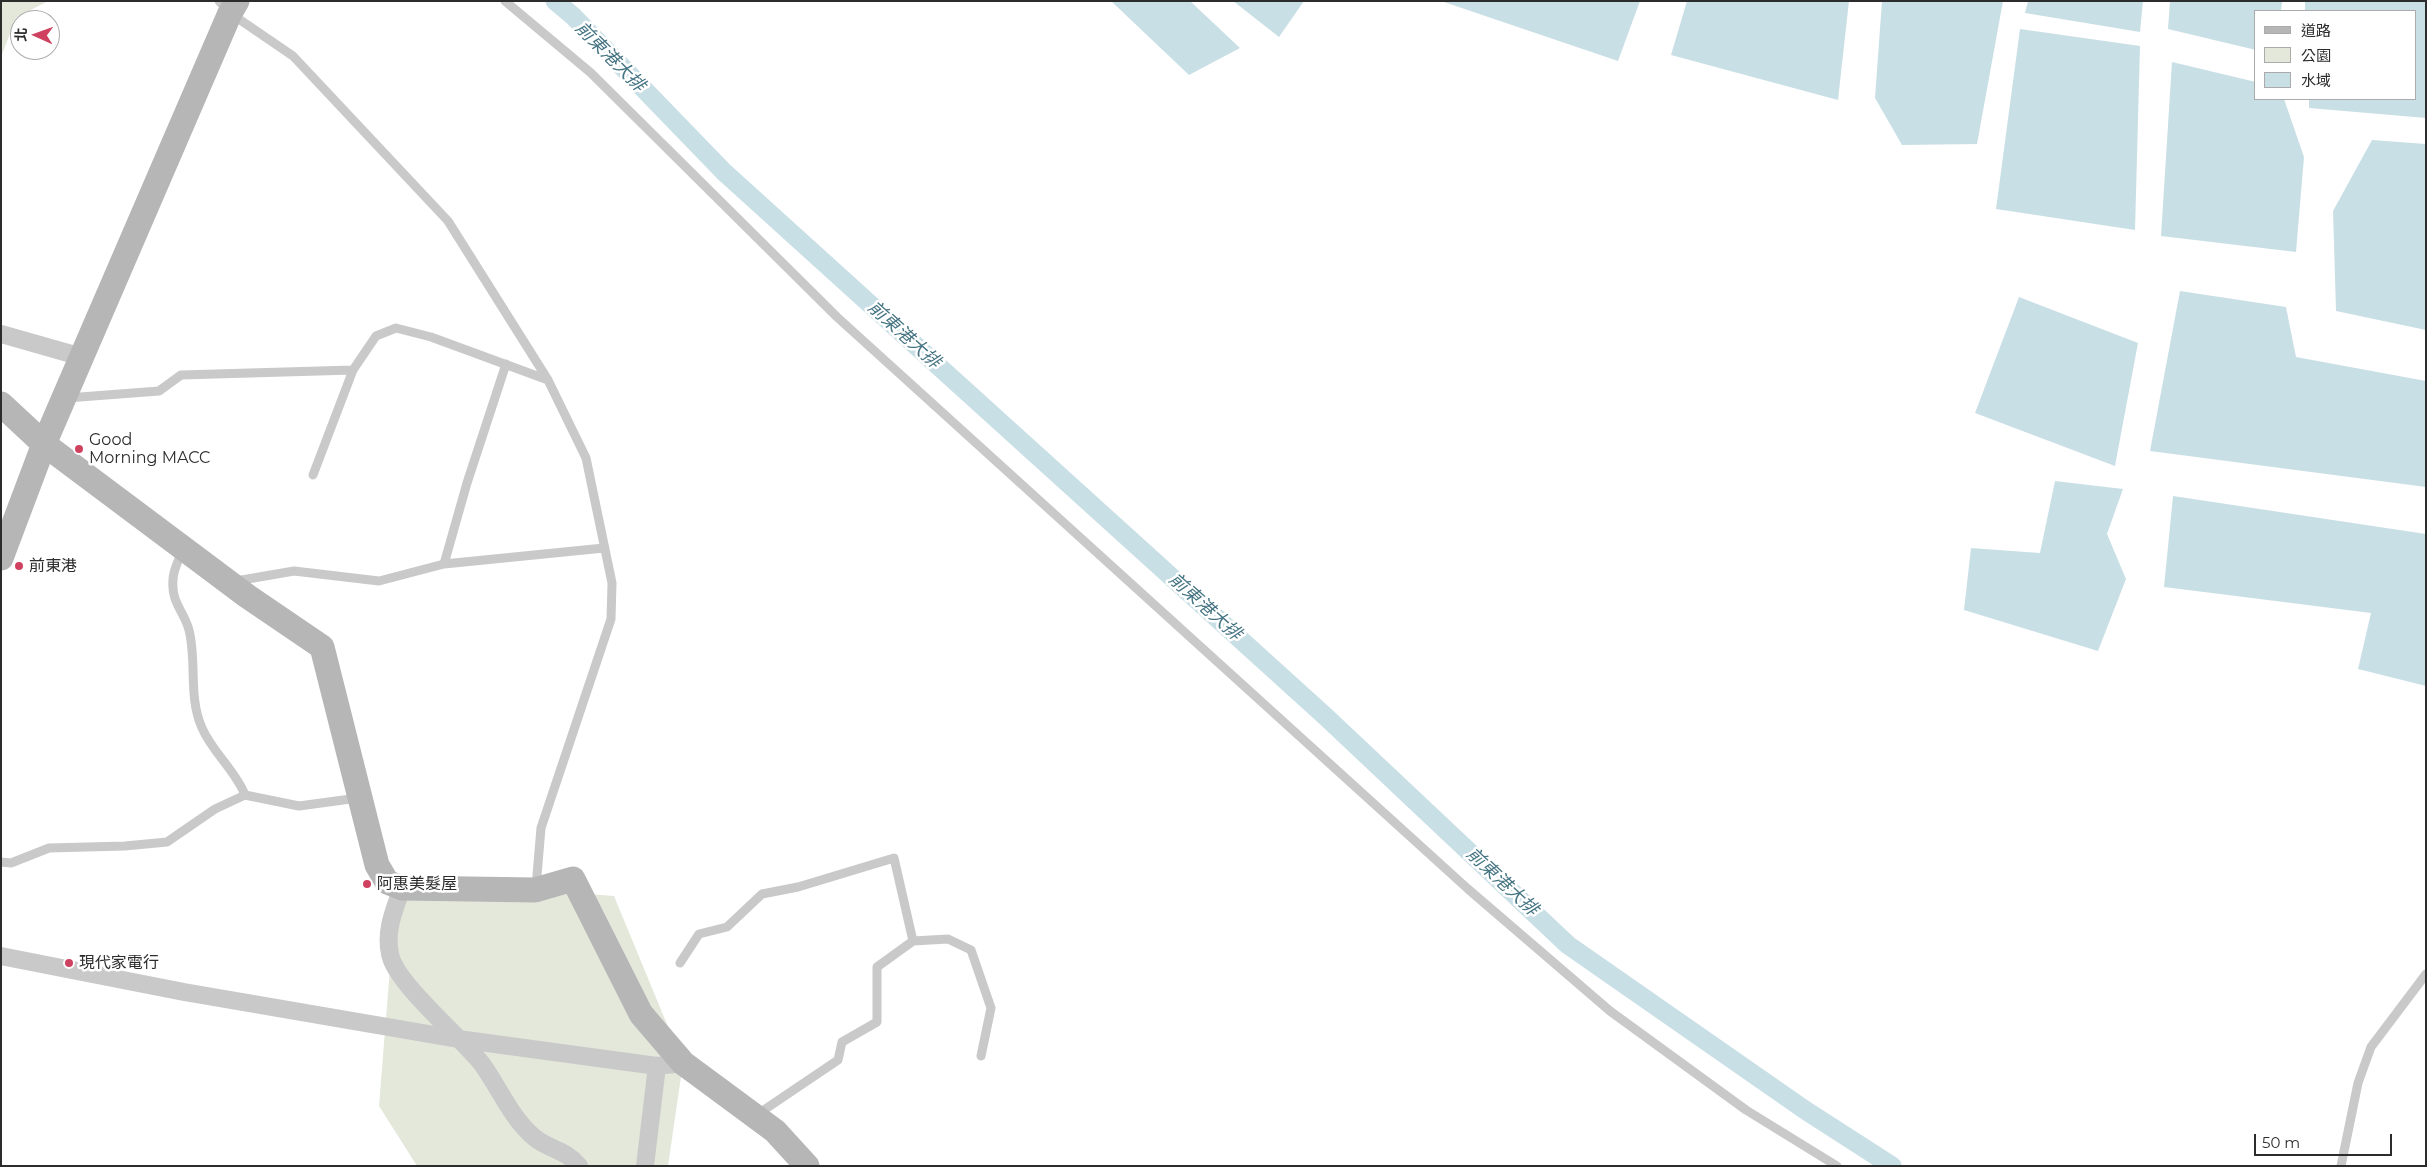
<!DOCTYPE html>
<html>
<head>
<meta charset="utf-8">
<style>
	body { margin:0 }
	#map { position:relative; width:2427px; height:1167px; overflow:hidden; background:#fff; font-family:Montserrat,"Noto Sans TC",sans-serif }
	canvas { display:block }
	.frame { position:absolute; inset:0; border:2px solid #2c2c2c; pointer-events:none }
	.legend { position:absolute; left:2254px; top:10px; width:162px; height:90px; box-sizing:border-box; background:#fff; border:1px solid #ababab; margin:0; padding:6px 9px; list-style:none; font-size:15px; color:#2c2c2c }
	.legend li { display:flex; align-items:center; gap:10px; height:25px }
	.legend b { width:25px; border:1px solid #ababab }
	.north { position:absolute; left:10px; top:10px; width:50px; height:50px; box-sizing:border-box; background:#fff; border:1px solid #ababab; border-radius:50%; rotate:272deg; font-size:14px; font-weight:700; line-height:20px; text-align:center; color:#2c2c2c }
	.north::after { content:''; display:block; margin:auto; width:18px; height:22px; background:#cf425f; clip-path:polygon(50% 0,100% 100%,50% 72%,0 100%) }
	.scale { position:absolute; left:2254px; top:1134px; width:138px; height:22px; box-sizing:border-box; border:2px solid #2c2c2c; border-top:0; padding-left:6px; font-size:15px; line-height:18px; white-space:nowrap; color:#2c2c2c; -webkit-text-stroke:4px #fff; paint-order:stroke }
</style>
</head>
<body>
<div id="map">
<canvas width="2427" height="1167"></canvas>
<div class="frame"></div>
<ul class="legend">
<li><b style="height:6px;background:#b6b6b6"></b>道路</li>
<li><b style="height:14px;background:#e4e8db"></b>公園</li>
<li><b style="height:14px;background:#c9dfe6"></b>水域</li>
</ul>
<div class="north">北</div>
<div class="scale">50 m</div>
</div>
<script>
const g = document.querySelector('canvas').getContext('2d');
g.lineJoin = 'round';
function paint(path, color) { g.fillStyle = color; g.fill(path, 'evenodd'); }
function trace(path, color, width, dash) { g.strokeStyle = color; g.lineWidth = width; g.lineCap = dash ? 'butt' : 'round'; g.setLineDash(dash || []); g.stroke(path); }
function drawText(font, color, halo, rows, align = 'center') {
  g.font = font + ' Montserrat,"Noto Sans TC",sans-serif'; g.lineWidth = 5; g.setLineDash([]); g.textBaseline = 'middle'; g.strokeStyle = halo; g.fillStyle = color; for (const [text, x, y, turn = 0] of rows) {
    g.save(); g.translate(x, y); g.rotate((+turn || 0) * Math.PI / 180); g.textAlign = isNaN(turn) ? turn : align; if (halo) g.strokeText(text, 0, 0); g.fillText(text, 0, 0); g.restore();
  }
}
const green = new Path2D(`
	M1,1H48L16,18L1,57Z
	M396,893H576L614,896L683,1063L668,1166H417L379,1106Z`);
const water = new Path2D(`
	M1111,1H1190L1240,48L1189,75Z
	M1233,1H1304L1279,37Z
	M1441,1H1640L1618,61Z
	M1687,1H1849L1838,100L1671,55Z
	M1882,1H2003L1977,144L1902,145L1875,98Z
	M2028,1H2143L2140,32L2025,13Z
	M2170,1H2282L2281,11H2256V50L2168,29Z
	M2305,1H2426V118L2309,108V99H2416V11H2305Z
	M2020,29L2140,46L2135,230L1996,209Z
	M2172,62L2256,82V99H2284L2304,157L2296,252L2161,236Z
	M2372,140L2426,144V330L2336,311L2333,211Z
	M2180,291L2286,307L2296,357L2426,381V487L2150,451Z
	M2019,297L2138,343L2115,466L1975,413Z
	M2055,481L2123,489L2107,534L2126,579L2098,651L1964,610L1971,548L2040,553Z
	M2173,496L2426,534V686L2358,669L2371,613L2164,587Z`);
const canal = new Path2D(`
	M555,1L573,16L724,172L1325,716L1568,945L1805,1110L1892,1166`);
const service = new Path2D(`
	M219,1L230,13L293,56L448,221L548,380L586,458L612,583L611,619L541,828L536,887
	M505,1L591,73L837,317L1468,889L1610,1011L1746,1110L1837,1166
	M67,398L159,391L181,375L353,370
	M313,475L353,370L376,336L396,328L431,337L548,380
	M444,564L467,483L506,364
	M236,581L294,571L379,581L444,564L604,548
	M245,795L299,806L358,798
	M1,862L11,863L49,848L125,846L167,842L215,809L245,795C235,770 213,753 202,728C188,697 197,661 189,630C184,611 171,603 173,580C173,570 179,560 182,551
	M680,963L699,934L727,927L762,894L798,887L894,858L913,941L948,939L971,950L991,1008L981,1056
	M758,1114L838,1060L842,1042L877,1022V967L913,941
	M2341,1166L2358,1083L2371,1047L2426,974`);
const minor = new Path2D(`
	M1,334L82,357
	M402,888C394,911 385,930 390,954C395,983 462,1038 482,1064C500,1089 511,1118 535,1138C550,1150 565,1149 579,1166
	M1,956L184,992L458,1039L657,1066L683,1063
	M645,1166L657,1066`);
const secondary = new Path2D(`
	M1,404L44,444L247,596L322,647L377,865L387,882L402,888L535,890L573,879L641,1014L683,1063L775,1131L807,1166
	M1,558L44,444L230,13L237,1`);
const markers = [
	[79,449,5,"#cf425f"],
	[19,566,5,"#cf425f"],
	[367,884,5,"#cf425f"],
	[69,963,5,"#cf425f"]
];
const poiNames = [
	["Good",89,440],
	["Morning MACC",89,458],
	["前東港",29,566],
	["阿惠美髮屋",377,884],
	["現代家電行",79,963]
];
const waterNames = [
	["前東港大排",610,57,45],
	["前東港大排",904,335,42],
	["前東港大排",1205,607,42],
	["前東港大排",1502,882,43]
];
paint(green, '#e4e8db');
paint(water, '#c9dfe6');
trace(canal, '#c9dfe6', 19);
trace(service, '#c9c9c9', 9);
trace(minor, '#c9c9c9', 18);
trace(secondary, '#b6b6b6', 25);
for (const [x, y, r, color] of markers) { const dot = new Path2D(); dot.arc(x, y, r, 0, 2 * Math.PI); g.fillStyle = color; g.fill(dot); trace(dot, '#fff', 2); }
drawText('16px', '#2c2c2c', '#fff', poiNames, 'left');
drawText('italic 18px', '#457483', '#fff', waterNames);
</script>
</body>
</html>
